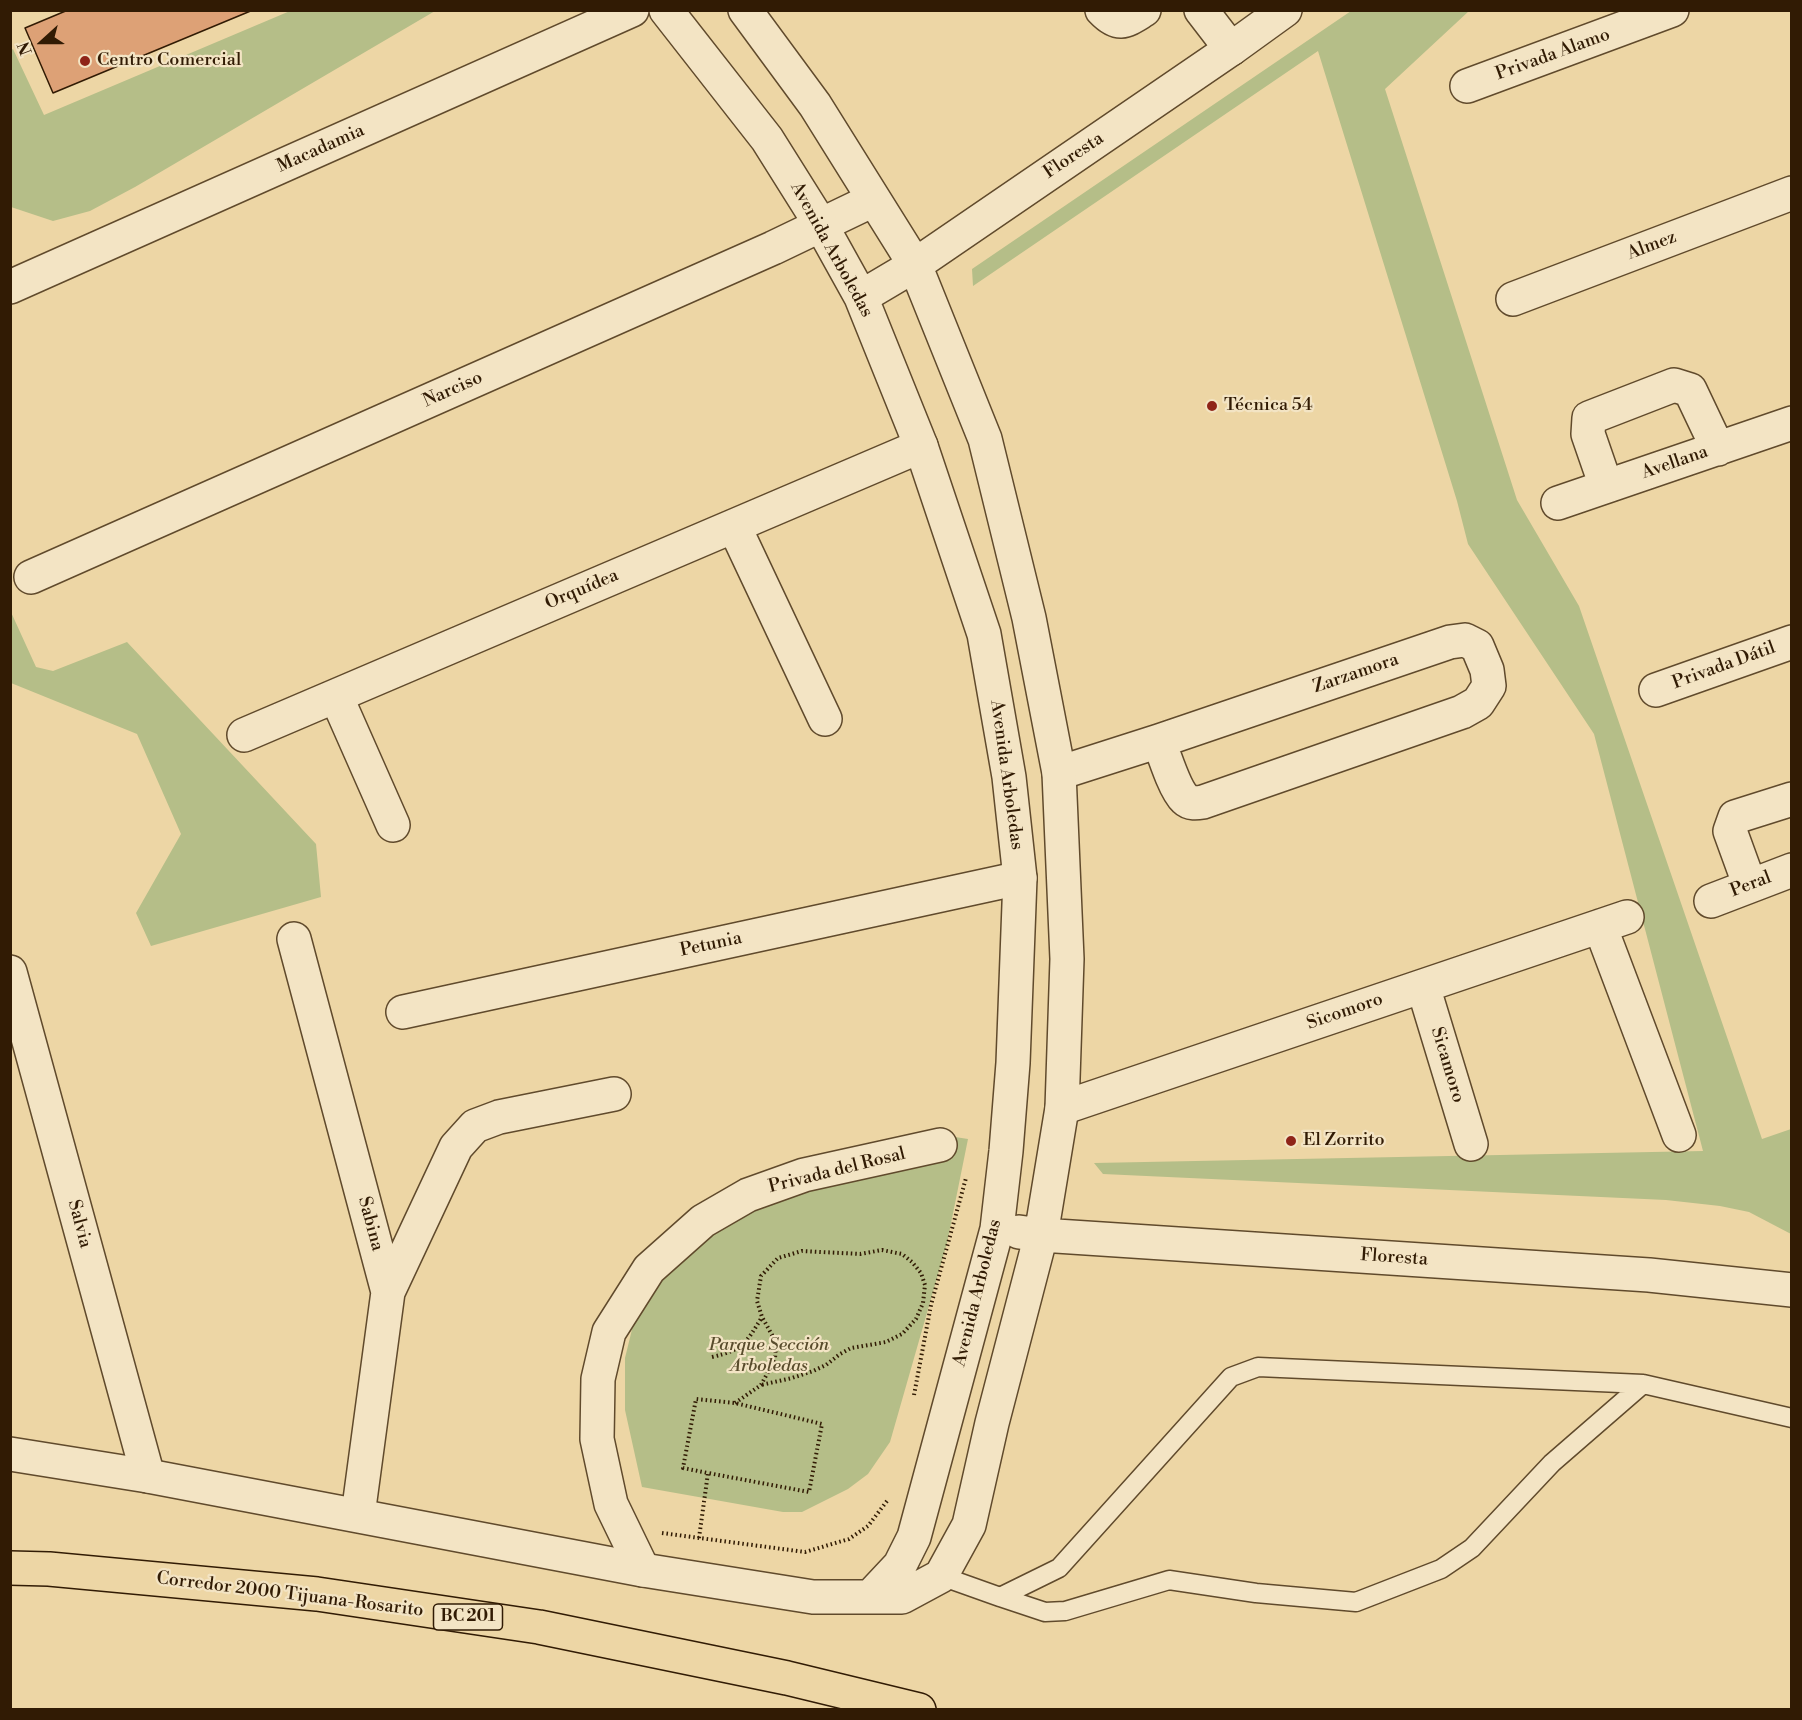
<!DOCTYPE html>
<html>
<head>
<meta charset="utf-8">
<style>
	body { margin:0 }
	#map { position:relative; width:1802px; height:1720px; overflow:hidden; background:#edd6a5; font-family:"Libre Bodoni",serif }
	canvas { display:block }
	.frame { position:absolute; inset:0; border:12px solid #311b04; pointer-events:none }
	.north { position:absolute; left:12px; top:12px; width:60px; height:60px; -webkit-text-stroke:4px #f3e4c4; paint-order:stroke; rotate:249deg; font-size:16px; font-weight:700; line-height:24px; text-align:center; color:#311b04 }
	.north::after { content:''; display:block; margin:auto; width:21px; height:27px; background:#311b04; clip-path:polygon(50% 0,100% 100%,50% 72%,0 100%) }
</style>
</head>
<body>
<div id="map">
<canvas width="1802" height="1720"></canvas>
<div class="frame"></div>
<div class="north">N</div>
</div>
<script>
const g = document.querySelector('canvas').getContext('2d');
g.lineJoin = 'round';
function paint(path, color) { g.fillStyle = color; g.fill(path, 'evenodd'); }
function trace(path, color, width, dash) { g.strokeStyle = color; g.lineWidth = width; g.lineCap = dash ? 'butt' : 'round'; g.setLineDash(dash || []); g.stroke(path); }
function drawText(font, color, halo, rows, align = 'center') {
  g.font = font + ' "Libre Bodoni",serif'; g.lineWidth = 4.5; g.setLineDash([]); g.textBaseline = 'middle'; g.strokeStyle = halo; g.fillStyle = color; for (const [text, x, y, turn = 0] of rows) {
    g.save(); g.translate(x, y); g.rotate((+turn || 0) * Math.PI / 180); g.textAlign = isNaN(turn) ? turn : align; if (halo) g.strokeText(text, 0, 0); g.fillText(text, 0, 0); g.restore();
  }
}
const green = new Path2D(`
	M290,11H435L135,187L90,211L53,221L11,207L10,51L13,49L44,115Z
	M1351,11H1469L1385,89L1517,500L1579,606L1762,1139L1791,1129V1234L1749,1212L1720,1206L1666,1200L1103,1174L1094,1163L1703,1151L1594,734L1468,544L1457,501L1318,51L973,286L972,269Z
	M10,610L36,667L53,671L127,642L316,844L321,897L151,946L136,913L181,834L137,734L11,683Z
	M936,1134L968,1139L947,1243L890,1442L868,1474L848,1489L802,1512H783L642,1487L625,1410V1358L636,1313L686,1227Z`);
const building = new Path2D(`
	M68,10H253L53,93L25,28Z`);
const path = new Path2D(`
	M712,1357C743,1350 746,1343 762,1317
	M914,1395L931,1305L966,1178
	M735,1403L761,1385L775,1359L776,1342L762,1317L757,1301L761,1276L778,1258L802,1251L860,1254L882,1250L902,1254L912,1262L921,1273L925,1285L923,1303L916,1319L902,1334L886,1342L851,1348L840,1354L826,1365L813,1371L792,1378L761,1385
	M662,1533L805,1552L849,1539L868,1526L887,1501
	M699,1538L708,1473L683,1468L696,1399L735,1403L822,1424L809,1492L708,1473`);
const service = new Path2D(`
	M941,1576L1000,1597L1059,1568L1231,1377L1258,1367L1643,1384L1792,1418
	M1000,1597L1045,1612L1065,1611L1169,1580L1256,1593L1356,1602L1441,1569L1472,1548L1552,1463L1643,1384`);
const minor = new Path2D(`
	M1102,10C1119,28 1126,21 1144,10
	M1201,10L1231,49
	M1467,86L1672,10
	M10,287L632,10
	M1513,299L1792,193
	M1606,486L1588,434L1589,418L1674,385L1690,390L1718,449
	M1558,503L1792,423
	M734,526L825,719
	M31,577L773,248L873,200
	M1656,690L1792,642
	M336,696L393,825
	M244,735L921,446
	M1059,773L1159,741L1450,642L1465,640L1477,646L1487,670L1489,686L1478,703L1462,712L1203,802C1197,803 1190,804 1185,799C1175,790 1164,755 1159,741
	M1750,886L1730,831L1735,817L1792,799
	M1711,901L1792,870
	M1600,926L1679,1135
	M294,939L388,1292L358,1515
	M10,972L148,1476
	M1423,986L1471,1144
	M403,1012L1020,878
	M1062,1108L1627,917
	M388,1292L456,1147L475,1126L499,1117L614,1094
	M643,1570L611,1504L597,1439L598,1379L609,1332L649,1269L703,1221L748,1195L804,1175L940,1145`);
const tertiary = new Path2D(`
	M666,10L767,139L821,225L861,297L921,446L984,634L1009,777L1020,878L1013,1063L1006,1151L997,1229L914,1537L900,1565L870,1597
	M861,297L915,265L1231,49L1285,10
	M1019,1232L1041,1235L1649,1275L1792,1290
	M10,1454L148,1476L643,1570L813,1597H902L941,1576L969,1525L992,1423L1041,1235L1062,1108L1067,959L1059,773L1029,618L985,439L915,265L815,105L745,10`);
const trunk = new Path2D(`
	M10,1568L49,1569L317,1594L539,1627L787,1678L919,1710`);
const markers = [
	[85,61,6,"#8f2418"],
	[1212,406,6,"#8f2418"],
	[1291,1141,6,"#8f2418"]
];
const shields = [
	[468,1617,69]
];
const shieldNames = [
	["BC 201",468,1617]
];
const streetNames = [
	["Privada Alamo",1553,55,-20],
	["Macadamia",321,149,-24],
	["Floresta",1074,156,-34],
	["Almez",1652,246,-21],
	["Avenida Arboledas",831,250,61],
	["Narciso",453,390,-24],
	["Avellana",1675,463,-19],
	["Orquídea",582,590,-23],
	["Privada Dátil",1724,666,-20],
	["Zarzamora",1356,674,-19],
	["Avenida Arboledas",1006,775,82],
	["Peral",1751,885,-21],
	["Petunia",711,945,-12],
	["Sicomoro",1345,1012,-19],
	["Sicamoro",1447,1065,73],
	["Privada del Rosal",837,1171,-14],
	["Salvia",79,1224,75],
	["Sabina",370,1224,75],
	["Floresta",1394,1258,4],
	["Avenida Arboledas",978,1293,-76],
	["Corredor 2000 Tijuana-Rosarito",290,1595,7]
];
const poiNames = [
	["Centro Comercial",97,61],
	["Técnica 54",1224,406],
	["El Zorrito",1303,1141]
];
const parkNames = [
	["Parque Sección",769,1346],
	["Arboledas",769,1367]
];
paint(green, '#b5be88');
paint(building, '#dda176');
trace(building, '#311b04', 1.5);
trace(service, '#604a2c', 21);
trace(minor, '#604a2c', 36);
trace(tertiary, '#604a2c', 36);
trace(trunk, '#311b04', 36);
trace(path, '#311b04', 4, [1.5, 3]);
trace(service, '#f3e4c4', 18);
trace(minor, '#f3e4c4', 33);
trace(tertiary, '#f3e4c4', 33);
trace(trunk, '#edd6a5', 33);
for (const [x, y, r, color] of markers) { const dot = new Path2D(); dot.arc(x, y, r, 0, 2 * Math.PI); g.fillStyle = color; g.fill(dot); trace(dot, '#f3e4c4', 2); }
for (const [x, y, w] of shields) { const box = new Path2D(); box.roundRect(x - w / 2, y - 13, w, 26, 4.5); g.fillStyle = '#f3e4c4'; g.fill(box); trace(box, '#311b04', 1.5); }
drawText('bold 16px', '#311b04', null, shieldNames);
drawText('18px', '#311b04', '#f3e4c4', streetNames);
drawText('18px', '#311b04', '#f3e4c4', poiNames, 'left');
drawText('italic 18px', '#594c2c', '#f3e4c4', parkNames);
</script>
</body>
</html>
